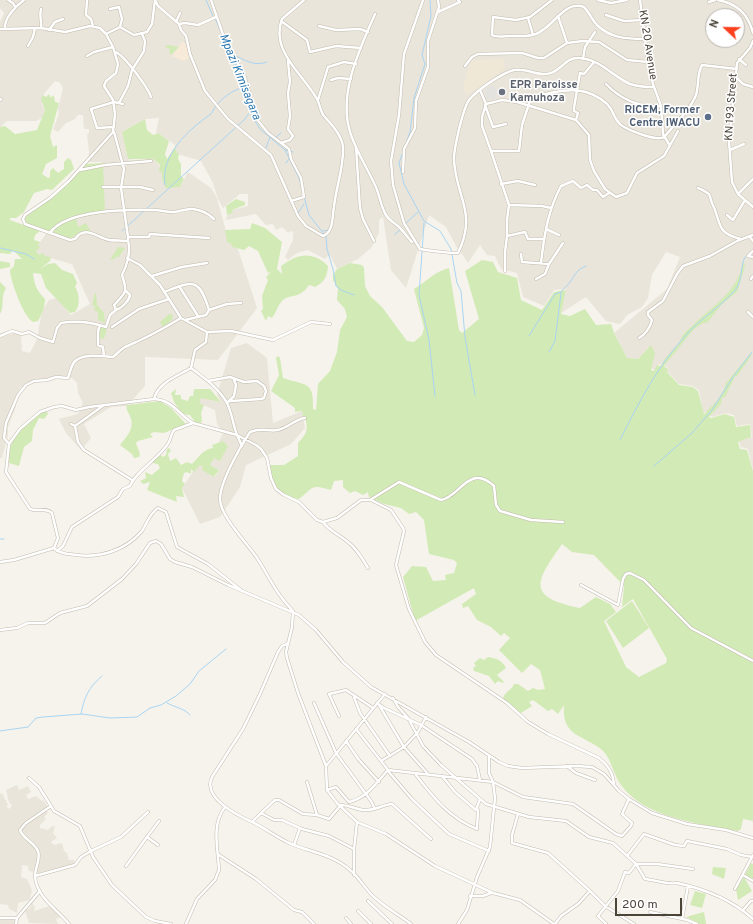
<!DOCTYPE html>
<html>
<head>
<meta charset="utf-8">
<style>
	body { margin:0 }
	#map { position:relative; width:753px; height:924px; overflow:hidden; background:#f6f3ec; font-family:Overpass,sans-serif }
	canvas { display:block }
	.north { position:absolute; left:705px; top:8px; width:40px; height:40px; box-sizing:border-box; background:#fff; border:1px solid #b7b4b0; border-radius:50%; rotate:292deg; font-size:11px; font-weight:700; line-height:16px; text-align:center; color:#4b4439 }
	.north::after { content:''; display:block; margin:auto; width:14px; height:18px; background:#fc3f1d; clip-path:polygon(50% 0,100% 100%,50% 72%,0 100%) }
	.scale { position:absolute; left:615px; top:898px; width:67px; height:18px; box-sizing:border-box; border:2px solid #4b4439; border-top:0; padding-left:5px; font-size:12px; line-height:14px; white-space:nowrap; color:#4b4439; -webkit-text-stroke:3px #fff; paint-order:stroke }
</style>
</head>
<body>
<div id="map">
<canvas width="753" height="924"></canvas>
<div class="north">N</div>
<div class="scale">200 m</div>
</div>
<script>
const g = document.querySelector('canvas').getContext('2d');
g.lineJoin = 'round';
function paint(path, color) { g.fillStyle = color; g.fill(path, 'evenodd'); }
function trace(path, color, width, dash) { g.strokeStyle = color; g.lineWidth = width; g.lineCap = dash ? 'butt' : 'round'; g.setLineDash(dash || []); g.stroke(path); }
function drawText(font, color, halo, rows, align = 'center') {
  g.font = font + ' Overpass,sans-serif'; g.lineWidth = 3; g.setLineDash([]); g.textBaseline = 'middle'; g.strokeStyle = halo; g.fillStyle = color; for (const [text, x, y, turn = 0] of rows) {
    g.save(); g.translate(x, y); g.rotate((+turn || 0) * Math.PI / 180); g.textAlign = isNaN(turn) ? turn : align; if (halo) g.strokeText(text, 0, 0); g.fillText(text, 0, 0); g.restore();
  }
}
const residential = new Path2D(`
	M0,0H753V470L748,449L741,447L739,441L752,437L750,424L737,426L734,415L726,413L712,417L706,412H703L699,390L693,386L679,384L667,371L668,368L664,365L659,364L655,370L648,367L652,346L648,348L638,359L627,358L614,333L667,289L680,257L666,252L652,275L648,298L642,307L627,315L620,324L606,321L586,297L561,313L566,289L554,290L544,306L523,297L517,273L501,269L495,256L487,255L480,245L468,263L456,246L446,227L429,215L406,288L391,270L383,217L379,220V233L371,248L358,259L337,269L331,257L328,256L325,259L308,250L297,253L288,260L285,257L293,240V232L291,231L288,233L282,227L276,230L273,224L266,225L256,214L226,220L227,215L233,213L232,210L248,206V194H240L223,208L218,199L213,183L201,161L177,154L174,144L156,132L159,118L145,119L122,132L128,159L133,160L153,159L180,187L188,172L211,188L217,198L227,235V242L238,249L257,308L218,360L145,357V386L127,406L111,407L84,424L91,438L81,450L66,433L59,419L78,414L83,403L78,393L77,383L72,378L42,379L31,382L26,388L21,387L13,402L16,406L8,427V435L2,458H0V335L21,333L22,351L30,353L37,339L42,311L49,300L57,298L71,315L90,304L72,264L39,255L36,251L38,245L51,227L75,236L78,233L70,215L102,186V162H88L89,152L87,134L89,133V129H84L83,115H78L75,119L66,123L58,132L53,129L59,114L58,109L63,88L60,83L55,81L43,95L42,104L45,110L42,118L36,121H7L0,127V22L4,13L0,8ZM713,16H737V40H713Z
	M247,343L267,358L273,423L302,411L305,428L291,444L246,465L240,487L220,517L200,524L182,488L199,463L215,477L219,470L210,465L214,458L228,446L219,442L223,433L217,424L215,410L198,403L201,397L221,402L217,395L231,348Z
	M17,785L19,790L28,786L31,792L26,795L28,799L36,796L42,801L43,800L48,807L45,809L48,813L44,817L46,819L40,825V828L48,830L51,827L55,826L53,833L57,838L51,842L54,845L62,843L64,851L67,853L69,860H74V865L39,873L29,871L28,866L22,865L21,877L27,879L32,890L30,900L18,903L17,913L9,909L8,905L0,904V794L2,793L8,805L6,806L9,809L12,806L9,802L6,790Z
	M32,903L35,907L34,911L50,906L61,917L56,919L58,924L29,923L25,911L30,908Z
	M0,917L16,919L15,924H0Z`);
const commercial = new Path2D(`
	M182,42L187,44L190,57L184,61L172,56Z`);
const education = new Path2D(`
	M504,59L505,69L467,95L463,88L471,60Z`);
const green = new Path2D(`
	M169,45L179,47L171,55L169,52L170,49L164,46Z
	M49,94L50,97L54,96L55,102L59,103L50,136L53,147L57,145V158L46,164L42,174L48,178L50,177V171L53,168L58,173L64,169V162L68,158L71,160L74,169L52,190L47,189L34,193L24,212L16,218H10V220L40,231L35,235L34,240L40,242L38,245L40,247L36,251L39,255L43,253L45,256L51,257L50,261L40,269L48,264L55,263L62,270L73,274L77,283L75,287C80,294 80,306 75,312L70,313L46,288L41,274L33,273C34,284 37,291 45,299C45,306 42,315 38,321L33,322C24,318 10,280 10,270L14,266L15,259H22L13,250L10,254L0,253V127L5,126L15,134L37,130L45,110L41,99L43,95L46,97Z
	M145,119L147,130L153,135L158,133L169,141L165,154L167,159L175,147L177,153L179,154L178,159L181,164V176L184,179L180,187L166,188L162,179V173L159,171L160,165L153,159H128L122,132Z
	M103,163L105,213L76,218L78,227L86,223L91,232H81L69,239L26,223L24,220L25,217L56,195L86,164Z
	M236,199L245,202V205L232,210L233,213L227,215L226,206Z
	M252,223L265,228L282,242L277,269L282,274L281,266C298,253 313,251 328,266C327,276 325,282 315,287L309,285C299,300 290,293 282,301C278,305 276,313 272,318L268,316L266,321L261,311L263,309L262,296L268,280L266,277L271,272L268,273L258,251L249,246L244,250L232,247L231,244L227,242L225,230L250,229Z
	M118,247L125,248L119,257H115V259L110,260Z
	M482,260L493,262L498,272L517,278L521,300L542,310L554,292L566,290L561,314L570,316L585,309L596,325L611,324L614,333L627,358L638,359L651,345L655,353L651,370L654,371L657,365L661,366C665,357 671,352 678,345C681,343 680,339 682,337C683,334 687,330 690,328C710,307 738,293 743,262L745,266L737,292L722,304L707,323H703L694,329L664,366L668,369L667,372L679,385L693,387L698,391L704,414L716,402L724,390L726,383L750,354L752,355L737,376L734,377C733,384 728,388 726,396L722,398L721,404L709,417L711,418L725,414L734,417L736,427L750,425L751,437L738,442L740,449L747,450L753,471V821L743,819L741,829L738,831C700,824 645,818 621,785C613,775 612,759 602,750C584,735 561,737 564,705L558,714L552,709L548,711L533,700L529,702L532,706L521,713L503,699C504,692 512,690 514,684H518L528,691L533,688L538,690L545,689L540,670L531,664L522,673L499,650L510,638L504,633L501,636L491,627L477,620L468,606L463,608L462,604L476,594L474,588L415,621L403,577L412,566L426,567L433,581L446,580L445,575L454,573L457,563L454,560L429,554L424,520L416,512L409,514L401,508L384,504L369,497L368,492L363,495L355,491L350,493L343,487V480L334,481L331,490C310,484 314,487 299,499C279,497 270,484 268,465H284L298,456V443C306,435 309,429 305,418L306,416L303,417L302,411L295,412V408L271,391L279,375L276,358L278,356L280,358L283,378C306,386 314,380 313,409L316,410L318,384L330,371L337,352L340,330L347,317L345,309L337,300L338,288L333,280V275L337,269L350,263L362,265L364,268L365,286L370,296L382,307L407,341L414,342L422,335L424,328L414,289C427,281 434,272 449,268L459,330L462,333L479,319L465,271ZM562,544L572,552L594,555L624,586L622,607L633,599L667,659L666,663L639,677L626,667L604,621L616,612L610,604L596,597L580,608C525,597 536,581 562,544Z
	M0,261L10,263V267L0,269Z
	M0,282L6,288C0,298 5,306 0,314Z
	M95,293H96L97,305L104,313L105,323L98,320V312L94,310L95,306L92,305Z
	M169,314L173,315L172,320L163,327L160,322Z
	M100,325L107,328L104,339L99,337Z
	M176,389L175,395H181V399L188,401L190,396H193L194,389H210L221,402L201,398L199,403L204,405L201,413L202,421L200,424L195,422L190,415L182,414L174,402L171,393Z
	M160,401L171,408L186,424L164,433L154,432L150,434L153,437L138,441L136,443L140,454L139,457L134,458L132,454L120,445C128,435 136,427 129,414C127,410 126,409 127,405Z
	M46,410L48,414L44,419L39,418L33,430L32,441L24,447L19,466L9,463C5,442 28,417 46,410Z
	M223,441L228,446L220,461L214,458L210,465L219,470L214,477L202,470L203,467L200,465L194,472L191,469V474L187,472L184,473L182,481L185,484L182,488L184,497L176,496L177,502L147,490L150,482L143,484L140,481L146,478L145,472L152,475L160,468L158,464L152,463L159,454L163,457L166,455L167,449L169,448L171,451L168,454L170,461L176,458L181,465L187,462L192,464C199,457 203,449 213,448L212,445Z
	M632,601L649,628L623,648L606,621Z
	M488,657C496,658 503,661 506,668L497,675L504,682L503,683L498,681L495,684L489,676L474,671L473,668L476,666L474,663L480,658L484,660Z
	M751,863L753,864V880L745,875Z
	M713,867L726,868L724,879L712,874Z
	M744,877L752,891L738,900L736,889Z
	M695,891L706,894L702,908L690,905Z
	M704,912L706,924H700L686,917Z`);
const parking = new Path2D(`
	M495,84L494,89L497,90L498,97H495V99H485L486,89Z`);
const stream = new Path2D(`
	M206,0L213,16
	M430,0L431,16L422,55L425,64L414,98L410,132L399,163L404,184L424,221L440,231L451,249L457,283L461,291L465,337L475,395
	M215,18L220,30
	M228,49L242,80L251,114L260,129L285,150L299,178L309,215L324,234
	M234,55C245,60 254,67 267,62
	M275,138L281,133
	M266,148L270,137
	M285,150L293,152
	M286,163L289,159
	M165,185C160,155 189,129 211,114C213,112 214,108 216,106C224,96 231,92 243,87
	M298,213L304,204
	M406,223L418,212
	M424,223L419,295L429,340L435,396
	M122,231L244,120L250,112
	M323,231L329,230
	M395,234L400,230
	M326,236L327,249L333,269L336,286L341,290L354,295
	M0,248L26,254L34,259
	M529,336L555,294L561,292C564,287 568,286 570,282C576,274 576,270 586,266
	M549,352L555,341L561,293
	M620,440C639,402 658,365 687,334C701,318 722,306 736,289C743,279 740,266 745,257
	M654,466L692,433L712,410L733,377L752,352
	M0,539H4
	M167,703C174,707 186,709 190,715
	M81,714C84,697 89,687 102,676
	M0,731L28,727L36,718L43,717L82,714L110,718L137,717L150,708L161,705L176,696L190,684L199,671L226,649`);
const minor = new Path2D(`
	M8,0L13,3L15,7
	M87,0L86,15L91,19L93,26
	M155,0L158,6L179,24L181,30L186,36L190,54L205,91L228,119L271,155L298,216L306,226L323,236C334,232 332,216 334,207C336,186 344,168 343,147C342,135 331,124 324,116C320,111 320,104 317,99C303,74 270,51 282,19L304,0
	M211,0L226,43L244,74L256,118L268,133L289,149L291,159L301,178L304,197L291,201
	M423,0L404,54L399,115L391,161L393,185L404,223L420,249C425,250 456,254 458,253C478,212 455,196 454,159C454,147 463,109 469,100C477,90 502,73 514,70C526,68 536,75 547,74C560,73 565,57 579,58C600,59 612,76 630,84C638,87 646,87 654,87
	M552,0L530,17L516,20L493,17L492,35C497,38 505,36 511,36C519,36 528,37 536,34C555,26 564,0 584,7C589,12 592,20 597,25C610,38 627,39 644,39
	M598,0L611,3L627,0
	M640,0L648,62L653,84L661,106L663,134L670,146
	M718,0C738,4 748,14 753,33
	M709,2L715,0
	M110,9L119,7L122,19L120,27
	M438,12L460,2L458,0
	M375,14C359,51 337,95 351,135C357,152 367,168 375,185C379,193 380,202 384,211C387,220 394,222 400,228C404,232 408,238 412,242
	M606,15L624,21L643,20
	M558,16L567,43
	M528,18L533,35
	M281,21L307,40L310,52L336,46L361,48
	M176,22L180,13
	M179,24L185,23L198,25L216,17
	M319,26L336,30L360,29L368,32
	M5,27C5,17 16,6 24,0
	M41,28C42,21 39,17 41,9
	M0,29L41,28L65,32L90,26L100,28L106,34L113,47L118,64L116,73L106,81L104,86L113,100L115,114L113,132L69,181L50,198L25,215L23,219L25,224L70,240L75,239C85,225 96,237 109,240C115,241 122,240 128,241C131,251 127,266 122,275C128,293 126,292 114,305L116,310L110,315L106,327C91,322 77,320 61,323L57,328L53,342L40,338L29,332L22,334L12,331L0,336
	M49,30L55,22L63,19
	M106,34L120,27L134,35L147,32L152,24L155,0
	M753,41L750,48L737,63L729,141L732,182L738,194L753,207
	M28,46L33,37L35,28
	M115,52C123,53 148,88 151,97
	M87,56L94,52L113,47
	M583,59L585,47L595,32
	M739,59L746,65
	M465,66L472,57L478,54L522,53L538,58H544L567,43L583,41L599,42L627,60L648,62
	M736,77L743,84L753,87
	M331,80L338,78L351,79
	M606,84C620,99 640,108 661,106
	M480,90L486,104L482,117V126L491,151H519L522,125L531,98C547,93 569,87 586,92C595,95 606,101 611,109C614,115 616,121 621,125C628,130 657,142 664,137
	M0,100L1,99
	M318,100L328,67L344,62L356,64
	M119,103L128,86L132,70L144,51L145,41L142,34
	M486,104L502,100L517,102L576,120L589,135L590,160L594,171L605,189L616,197L627,193L637,173L664,156L678,131
	M485,105L493,127L506,124
	M576,120L578,113L574,111V108L580,73L584,74L594,62
	M114,127L97,128L91,109L114,102L123,104
	M114,132L124,169L121,188L128,237
	M664,137C675,124 690,110 696,95C699,85 697,73 702,65L737,69
	M281,143L290,140L293,136L288,129L290,116L288,93L290,82L288,61
	M356,147L360,208L363,219L374,241
	M730,150L744,144
	M491,151L509,205L507,220V236L525,232L528,239H543
	M80,170L105,165L151,161
	M403,172L404,149L415,128L416,101L428,67V41L439,7L438,0
	M501,184L518,181L535,185
	M103,187H140L153,190
	M698,188C701,189 706,192 709,194C710,196 711,200 712,203C722,223 715,233 741,239
	M738,194L753,179
	M509,205L542,206L551,208
	M727,215L733,220L745,200
	M546,229L559,235
	M50,233C65,210 128,209 154,210C160,210 166,212 172,212C179,212 186,208 193,209C201,210 209,214 214,219
	M749,236L753,241
	M128,241V237H149L150,234L209,238
	M753,251L748,256L753,257
	M521,254L522,262L549,264L563,243
	M127,258L140,265L160,285L181,318L207,332L206,342L195,350L191,368C178,376 158,382 154,399
	M541,263C544,236 548,210 561,186L573,181L581,188L587,185L593,190H597L603,197L609,193
	M505,271V252L507,236
	M152,276L182,267L207,263
	M536,279L545,274L549,264
	M751,279L753,276
	M179,286L198,316
	M164,292C193,281 199,277 209,310
	M116,310C122,308 129,301 130,295L126,291
	M748,312L753,317
	M185,320L206,315L209,310L227,304L241,303
	M100,325L98,331V345L103,347L104,356
	M112,327L139,309L169,299
	M207,332L231,331L273,340L311,322L330,324
	M639,338C646,334 650,328 652,320L648,315V312L663,301L677,274L683,266L710,256L737,241L753,235
	M191,368C204,378 219,388 227,403C232,413 233,425 237,435L256,445L261,449L267,458L271,478L276,489L284,495L299,502L317,520L323,522L337,518L361,500H370L399,482L441,500C460,497 469,463 494,486L496,505L500,511L531,520L563,522
	M208,381L230,377L244,382L257,381L264,386L266,391L264,398L261,399L231,401
	M227,403L234,396L236,385L234,380
	M305,418C295,419 288,428 278,430C267,432 263,427 250,432C240,447 220,482 220,499C220,516 247,543 257,558C270,578 276,594 293,611L292,627L286,652L287,658L298,693L326,766L327,790L337,803L357,822L386,834L435,866L493,893L520,900L554,924
	M71,424L75,426L78,442L84,450L132,480
	M75,426L104,405
	M9,444L4,438L6,423L18,395L26,385L34,381L47,380L56,377L68,378C70,373 71,365 75,361C84,353 103,356 113,357C117,354 121,349 125,347C144,339 163,329 181,318
	M371,500L391,510L403,528L404,531L396,565L409,609L425,642L436,655L507,703L528,722L548,734L599,758C609,766 613,773 614,785
	M323,522C329,531 340,535 348,542C357,549 362,558 368,568
	M57,551L63,546L72,527L118,497L123,489L130,486C135,472 161,457 169,442C171,438 171,434 174,430L193,423
	M0,562L14,560L54,548
	M581,585L618,605L623,579L626,574L630,573L644,580L691,628L753,661
	M241,590L208,564L177,547L166,512L158,508C150,513 147,523 142,531C126,550 101,558 77,555C70,554 59,554 54,548L58,538L52,513C46,507 38,512 30,509L6,472L9,444L20,429L40,412L54,407L62,406L76,410L89,407L154,399C173,400 179,415 193,423L237,435L242,446
	M0,630L17,628L28,623H45L60,613L87,606L122,579L136,564L150,543L156,541L161,544L170,559L175,562L192,567L228,585L299,615L316,630L343,662L371,687L469,742L499,762L508,766L522,768L577,766L592,767L604,774L619,791L629,799L652,813L687,824L726,830L753,838
	M287,644L282,646L278,652L260,694L243,729L212,777C202,798 237,815 252,822C265,828 276,837 289,843C309,852 332,854 350,870C359,877 365,889 374,897C385,907 399,915 411,924
	M354,697L360,713L390,756
	M393,698L398,707L408,718L423,746L441,765L486,804L529,817L566,821L589,837L613,843L636,864H657L693,869
	M314,703L336,753L371,801L375,809
	M377,703L384,708L421,725L472,759L477,766L480,780
	M379,705L404,747L428,774
	M339,716L329,694L346,690L373,708
	M356,729L381,761
	M346,741L359,760L379,782
	M489,756V773L493,782L523,797L573,804L616,834L622,836L631,826L632,823L622,814L629,799
	M326,766L385,694
	M567,766L576,773L595,780
	M388,770L493,782L495,798L490,847L477,877L467,910L458,924
	M388,771L412,799L449,834L489,851
	M416,775C433,797 449,818 477,829L478,810
	M442,776L455,792L476,810L480,799
	M29,778L39,787L54,811L80,826L93,857L112,885L146,917L155,921L171,924
	M307,782L317,815
	M327,790L336,787L349,802C367,798 376,783 388,770L381,761L404,747L418,732L426,717
	M51,806L26,823L20,830C23,839 34,842 38,851C41,860 35,867 35,876C36,897 57,909 69,924
	M261,813L275,800H279L303,814L317,815L329,819L341,805C349,805 355,809 363,810C374,811 382,805 392,804L431,839
	M518,814L512,835V843L548,853L590,891
	M252,822L261,813L274,820H282L302,829L329,836L354,849
	M147,837L159,821
	M294,845L300,828
	M219,855L256,879L294,910L302,912L314,924
	M627,856L644,834L675,845L684,846L687,841L727,849L741,855L752,857
	M126,866L147,837L158,845
	M354,875V849L357,822
	M743,875L753,881
	M35,876L75,865L81,857L91,851L121,837L148,812
	M735,889L753,855
	M470,896H483L491,893
	M368,901L392,924
	M743,910L751,901H753
	M358,911L371,924
	M650,912L687,920L697,924
	M0,918H17L40,891
	M346,918L351,924
	M682,919L688,886
	M16,924L17,918
	M186,924L197,899L215,880L219,870C218,848 211,825 225,807
	M555,924L561,916L578,904L590,891L605,906L634,924
	M606,924L598,916L618,891L625,872L629,873L636,864L645,879C655,880 668,885 677,883C705,889 731,899 753,919`);
const markers = [
	[502,92,4,"#6b7280"],
	[708,117,4,"#5c6f8a"]
];
const streetNames = [
	["KN 20 Avenue",647,45,81],
	["KN 193 Street",732,107,-86]
];
const worshipNames = [
	["EPR Paroisse",510,86],
	["Kamuhoza",510,99]
];
const serviceNames = [
	["RICEM, Former",700,111],
	["Centre IWACU",700,124]
];
const waterNames = [
	["Mpazi Kimisagara",239,77,68]
];
paint(residential, '#eae5da');
paint(commercial, '#f7ead8');
paint(education, '#efe8d6');
paint(green, '#d2eab5');
paint(parking, '#e5e3e0');
trace(stream, '#a9d4f2', 1);
trace(minor, '#c2bbae', 3.5);
trace(minor, '#fff', 2.5);
for (const [x, y, r, color] of markers) { const dot = new Path2D(); dot.arc(x, y, r, 0, 2 * Math.PI); g.fillStyle = color; g.fill(dot); trace(dot, '#fff', 1.5); }
drawText('11px', '#4b4439', '#fff', streetNames);
drawText('bold 11px', '#5b616d', '#fff', worshipNames, 'left');
drawText('bold 11px', '#4e5e75', '#fff', serviceNames, 'right');
drawText('italic 12px', '#2e7ab2', '#fff', waterNames);
</script>
</body>
</html>
